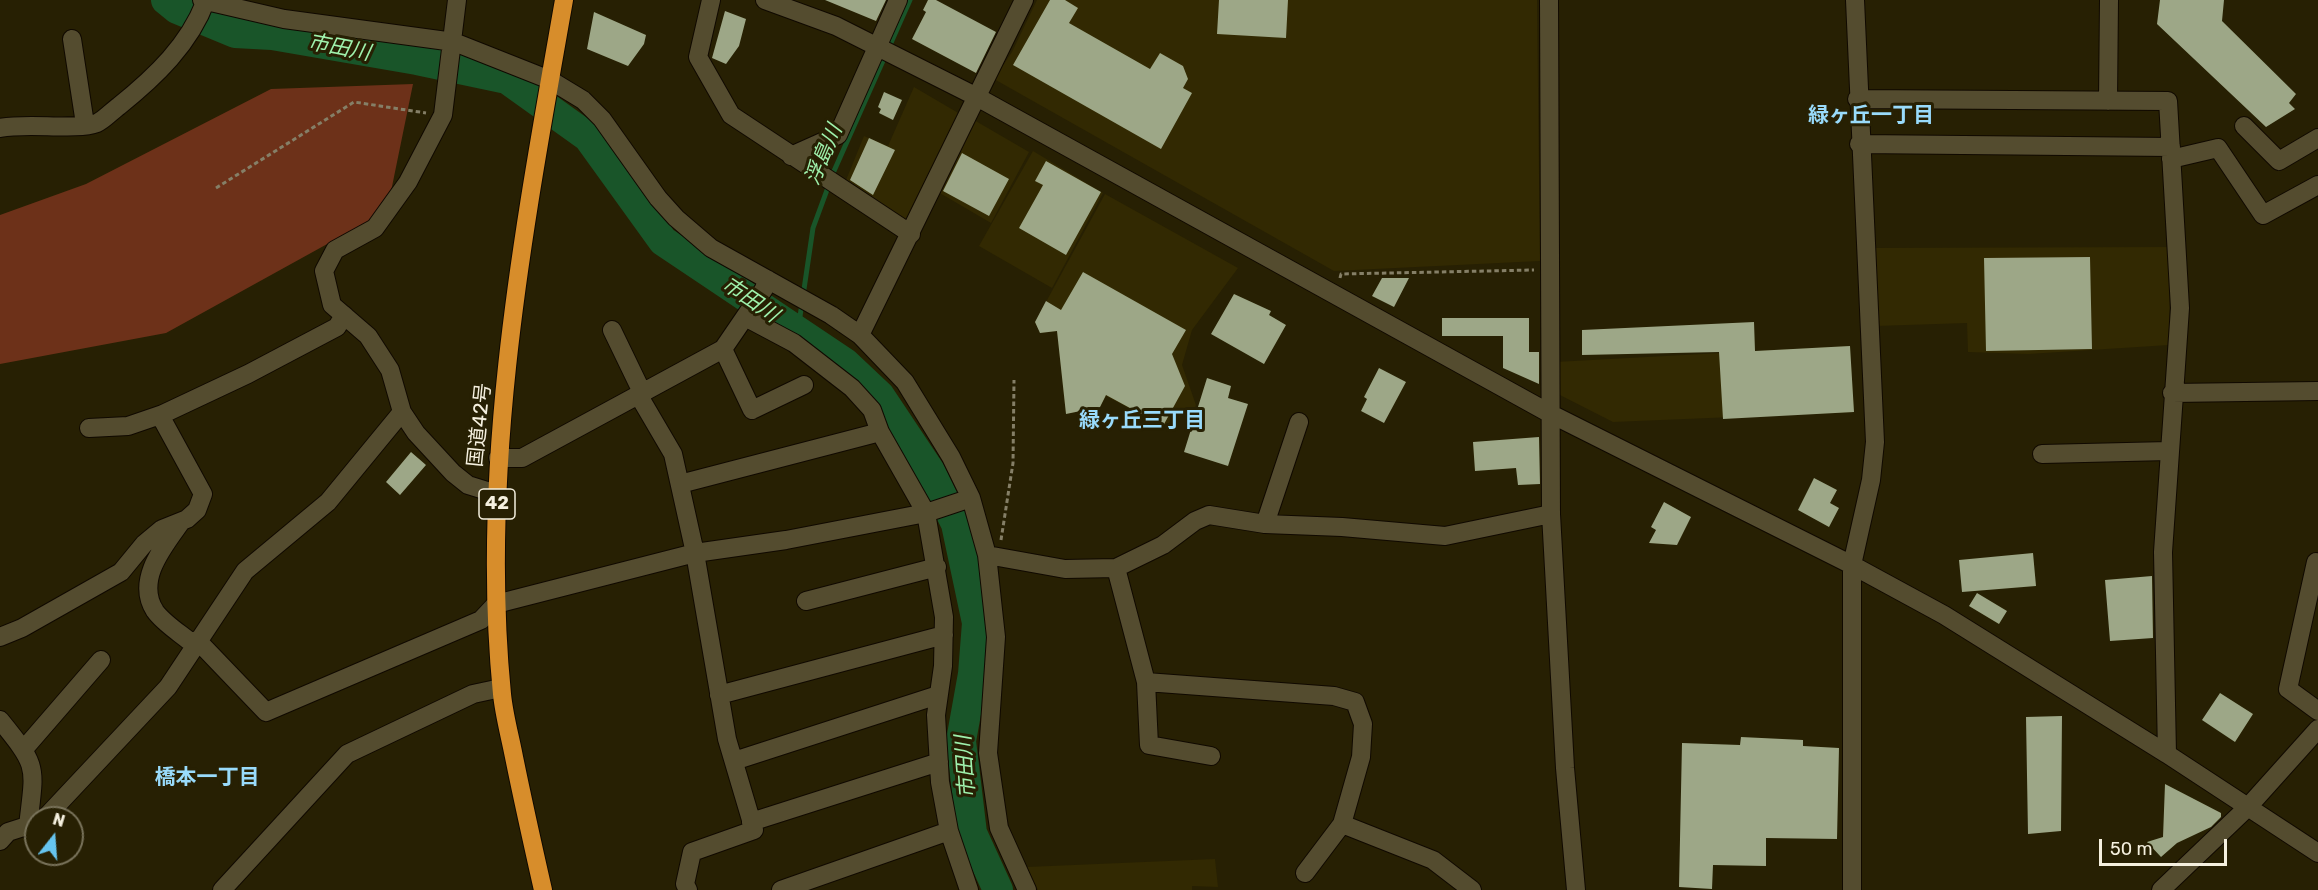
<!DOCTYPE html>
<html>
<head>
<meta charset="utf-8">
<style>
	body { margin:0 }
	#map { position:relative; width:2318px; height:890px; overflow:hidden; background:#272003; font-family:Rubik,sans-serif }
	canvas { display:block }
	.north { position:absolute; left:24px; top:806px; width:60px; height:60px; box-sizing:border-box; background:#272003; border:2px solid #79735b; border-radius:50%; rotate:17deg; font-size:16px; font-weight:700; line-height:24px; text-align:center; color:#f5f0df }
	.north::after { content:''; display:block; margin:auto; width:21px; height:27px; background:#66c4ef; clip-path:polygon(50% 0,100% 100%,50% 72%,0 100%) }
	.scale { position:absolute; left:2099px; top:839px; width:128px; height:27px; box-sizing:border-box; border:3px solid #f5f0df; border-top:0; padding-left:8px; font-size:18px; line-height:21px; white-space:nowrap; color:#f5f0df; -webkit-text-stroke:4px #272003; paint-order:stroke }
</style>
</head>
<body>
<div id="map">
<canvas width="2318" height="890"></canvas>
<div class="north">N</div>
<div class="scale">50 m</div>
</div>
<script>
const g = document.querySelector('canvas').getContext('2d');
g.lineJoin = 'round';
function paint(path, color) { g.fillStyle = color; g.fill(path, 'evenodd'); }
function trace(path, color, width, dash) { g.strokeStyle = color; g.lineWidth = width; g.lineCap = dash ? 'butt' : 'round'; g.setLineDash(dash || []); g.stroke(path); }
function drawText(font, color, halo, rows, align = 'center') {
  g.font = font + ' Rubik,"Noto Sans JP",sans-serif'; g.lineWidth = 6; g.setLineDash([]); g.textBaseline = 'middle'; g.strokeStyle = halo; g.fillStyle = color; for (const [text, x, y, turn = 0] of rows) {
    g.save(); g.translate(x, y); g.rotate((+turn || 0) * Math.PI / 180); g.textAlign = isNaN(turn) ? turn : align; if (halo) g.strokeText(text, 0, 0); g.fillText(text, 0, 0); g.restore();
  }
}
const built = new Path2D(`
	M1037,0H1537L1540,261L1334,271L994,79L1012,52Z
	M914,87L960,114L909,222L844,185L864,136L888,146Z
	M974,120L1029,152L991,223L938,192Z
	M1033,151L1103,193L1052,288L979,246Z
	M1105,194L1238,268L1192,330L1182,365L1196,405L1193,415L1186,414L1163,426L1106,396L1100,407L1066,414L1057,331L1040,333L1035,322Z
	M2170,247L2169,345L2028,354L1968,352L1967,323L1876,326L1871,248Z
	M1850,346L1854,412L1613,422L1556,393L1555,362Z
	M1215,859L1218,887L1192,886V890H1038L1027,867Z`);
const green = new Path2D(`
	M413,84L387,211L166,333L0,364V215L86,184L271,89Z`);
const stream = new Path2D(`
	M798,330L813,228L834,171L910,0`);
const river = new Path2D(`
	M166,0L177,9L235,33L272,35L417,60L507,79L588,137L663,241L845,363L880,396L930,471L956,524L977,623L973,674L961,741L972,833L998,890`);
const building = new Path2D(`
	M825,0H886L876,21Z
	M928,0H936L996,32L976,73L912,39L926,12L923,10Z
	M1050,0H1065L1078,8L1069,23L1150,69L1160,53L1183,66L1188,79L1183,88L1192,93L1161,149L1013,65Z
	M1219,0H1288L1286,38L1217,34Z
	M2160,0H2224L2222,21L2296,94L2289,103L2295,109L2266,127L2157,24Z
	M725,11L746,19L739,46L726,64L712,58Z
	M594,12L646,35L644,44L628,66L587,49Z
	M884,92L902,100L893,120L879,113L881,109L878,107Z
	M869,138L895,150L873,195L850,180Z
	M962,153L1009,179L989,216L943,191Z
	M1046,161L1101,192L1066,255L1019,228L1043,185L1035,181Z
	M2090,257L2092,349L1986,351L1984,258Z
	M1083,272L1186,330L1172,354L1185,386L1163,426L1106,395L1100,407L1066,414L1057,331L1040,333L1035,322L1046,301L1061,310Z
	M1382,278H1409L1394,307L1372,296Z
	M1234,294L1271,311L1269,315L1286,325L1264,364L1211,334Z
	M1442,318H1529V352H1539V384L1503,368V336H1442Z
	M1754,322L1755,351L1850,346L1854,412L1723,419L1719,352L1582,355V330Z
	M1379,368L1406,382L1384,423L1361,411L1367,399L1364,397Z
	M1207,378L1231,386L1228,398L1248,404L1228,466L1184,452Z
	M1539,437L1540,484L1518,485L1516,468L1475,471L1473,442Z
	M411,452L426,465L400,495L386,482Z
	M1814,478L1837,490L1830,503L1839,508L1829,527L1798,510Z
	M1664,502L1691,517L1677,545L1649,543L1656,530L1651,527Z
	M2033,553L2036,586L1962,592L1959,560Z
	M2152,576L2153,638L2110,641L2105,580Z
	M1977,593L2007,611L1999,624L1969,606Z
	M2220,693L2253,714L2235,742L2202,720Z
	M2062,716L2061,831L2028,834L2026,717Z
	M1741,737L1803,740V746L1839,748L1837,839L1766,838V866L1713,865L1712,889L1679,887L1682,743L1740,745Z
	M2165,784L2221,813V817L2211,827L2177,843L2161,857L2147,842L2163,837Z`);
const path = new Path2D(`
	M216,188L354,102L426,113
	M1340,278L1341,274L1534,270
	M1001,540L1013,463L1014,380`);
const minor = new Path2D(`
	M202,0L284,19L454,42L550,80L583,100L602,119L658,198L676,218L711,248L831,315L860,335L905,382L951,457L971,498L987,555L996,637L988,753L999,828L1027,890
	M457,0L443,115L408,182L375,228L335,250L324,271L332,305L368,336L390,370L402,412L416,433L453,473L468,485L497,494
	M711,0L698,57L731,115L911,234
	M765,0L836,26L977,97L1549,413L1852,565L1944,615L2167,754L2318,853
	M1549,0L1551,514L1565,768L1576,890
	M72,39L85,124
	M1857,99L2168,101L2180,308L2163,552L2167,754
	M2108,101L2109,0
	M2244,126L2279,161L2318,138
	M0,128C28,122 75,131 97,123C104,120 112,111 119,106C155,77 190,44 206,0
	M1859,144L2171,147
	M791,156L838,135L898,0
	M2171,159L2218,148L2263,215L2318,185
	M745,317L794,343L852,388L872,410L880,432L926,513L944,617L943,666L936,715L940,782L949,831L969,890
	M612,330L640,388L639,396L673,454L695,553L727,739L754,830L692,852L685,884L688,890
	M860,335L1024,0
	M723,349L752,410L804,385
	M2172,393L2318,391
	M89,428L128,426L163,414
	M2042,454L2169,451
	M498,458H522L723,349L764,289L767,279
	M680,484L880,432
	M181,522C164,546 135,580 155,611C164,624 183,635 194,645
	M1265,524L1299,422
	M987,555L1065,569L1116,568L1163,545L1195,521L1209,515L1265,524L1342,527L1445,536L1551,514
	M2316,562L2288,689L2318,711
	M1116,568L1146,682L1334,696L1355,702L1363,724L1361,757L1342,824L1305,873
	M806,601L937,567
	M0,637L22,628L121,572L144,544L162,529L187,519L197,510L203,494L162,419L163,414L248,374L337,327L344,315
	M197,640L266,712L481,620L496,604L695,553L786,540L926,513L971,498
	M1146,682L1149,745L1211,756
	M719,695L944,635
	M0,720C39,768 35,765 28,826
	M24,749L101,660
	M734,761L938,695
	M45,818L168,687L245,571L328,502L402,412
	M751,822L939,762
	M1342,824L1433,860L1472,890
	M0,841L8,832L36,823
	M222,890L347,754L473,694L501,688
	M781,890L949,831
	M1852,890V565L1871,480L1875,442L1855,0
	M2161,890L2248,807L2318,729`);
const highway = new Path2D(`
	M543,890C533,846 523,801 514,757C510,736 504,715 502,694C479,462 524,228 564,0`);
const shields = [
	[497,504,36]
];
const shieldNames = [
	["42",497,504]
];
const streetNames = [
	["国道42号",480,425,-84]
];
const waterNames = [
	["市田川",339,48,11],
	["浮島川",824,155,-67],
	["市田川",750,300,34],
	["市田川",966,767,-94]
];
const neighbourhoodNames = [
	["緑ヶ丘一丁目",1871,116],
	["緑ヶ丘三丁目",1142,421],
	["橋本一丁目",207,778]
];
paint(built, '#322902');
paint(green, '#6d3119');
trace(stream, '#195529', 5);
trace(river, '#195529', 30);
paint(building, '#9da787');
trace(minor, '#100900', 20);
trace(highway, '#100900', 20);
trace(path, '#857f67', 3, [4.5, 3]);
trace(minor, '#544c2f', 18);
trace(highway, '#d78d2b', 18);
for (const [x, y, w] of shields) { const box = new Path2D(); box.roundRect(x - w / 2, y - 15, w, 30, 4.5); g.fillStyle = '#272003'; g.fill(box); trace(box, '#f5f0df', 1.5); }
drawText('bold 18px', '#f5f0df', null, shieldNames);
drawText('20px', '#f5f0df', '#272003', streetNames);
drawText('italic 21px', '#9ff2ad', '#272003', waterNames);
drawText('bold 21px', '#99dbfb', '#272003', neighbourhoodNames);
</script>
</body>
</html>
